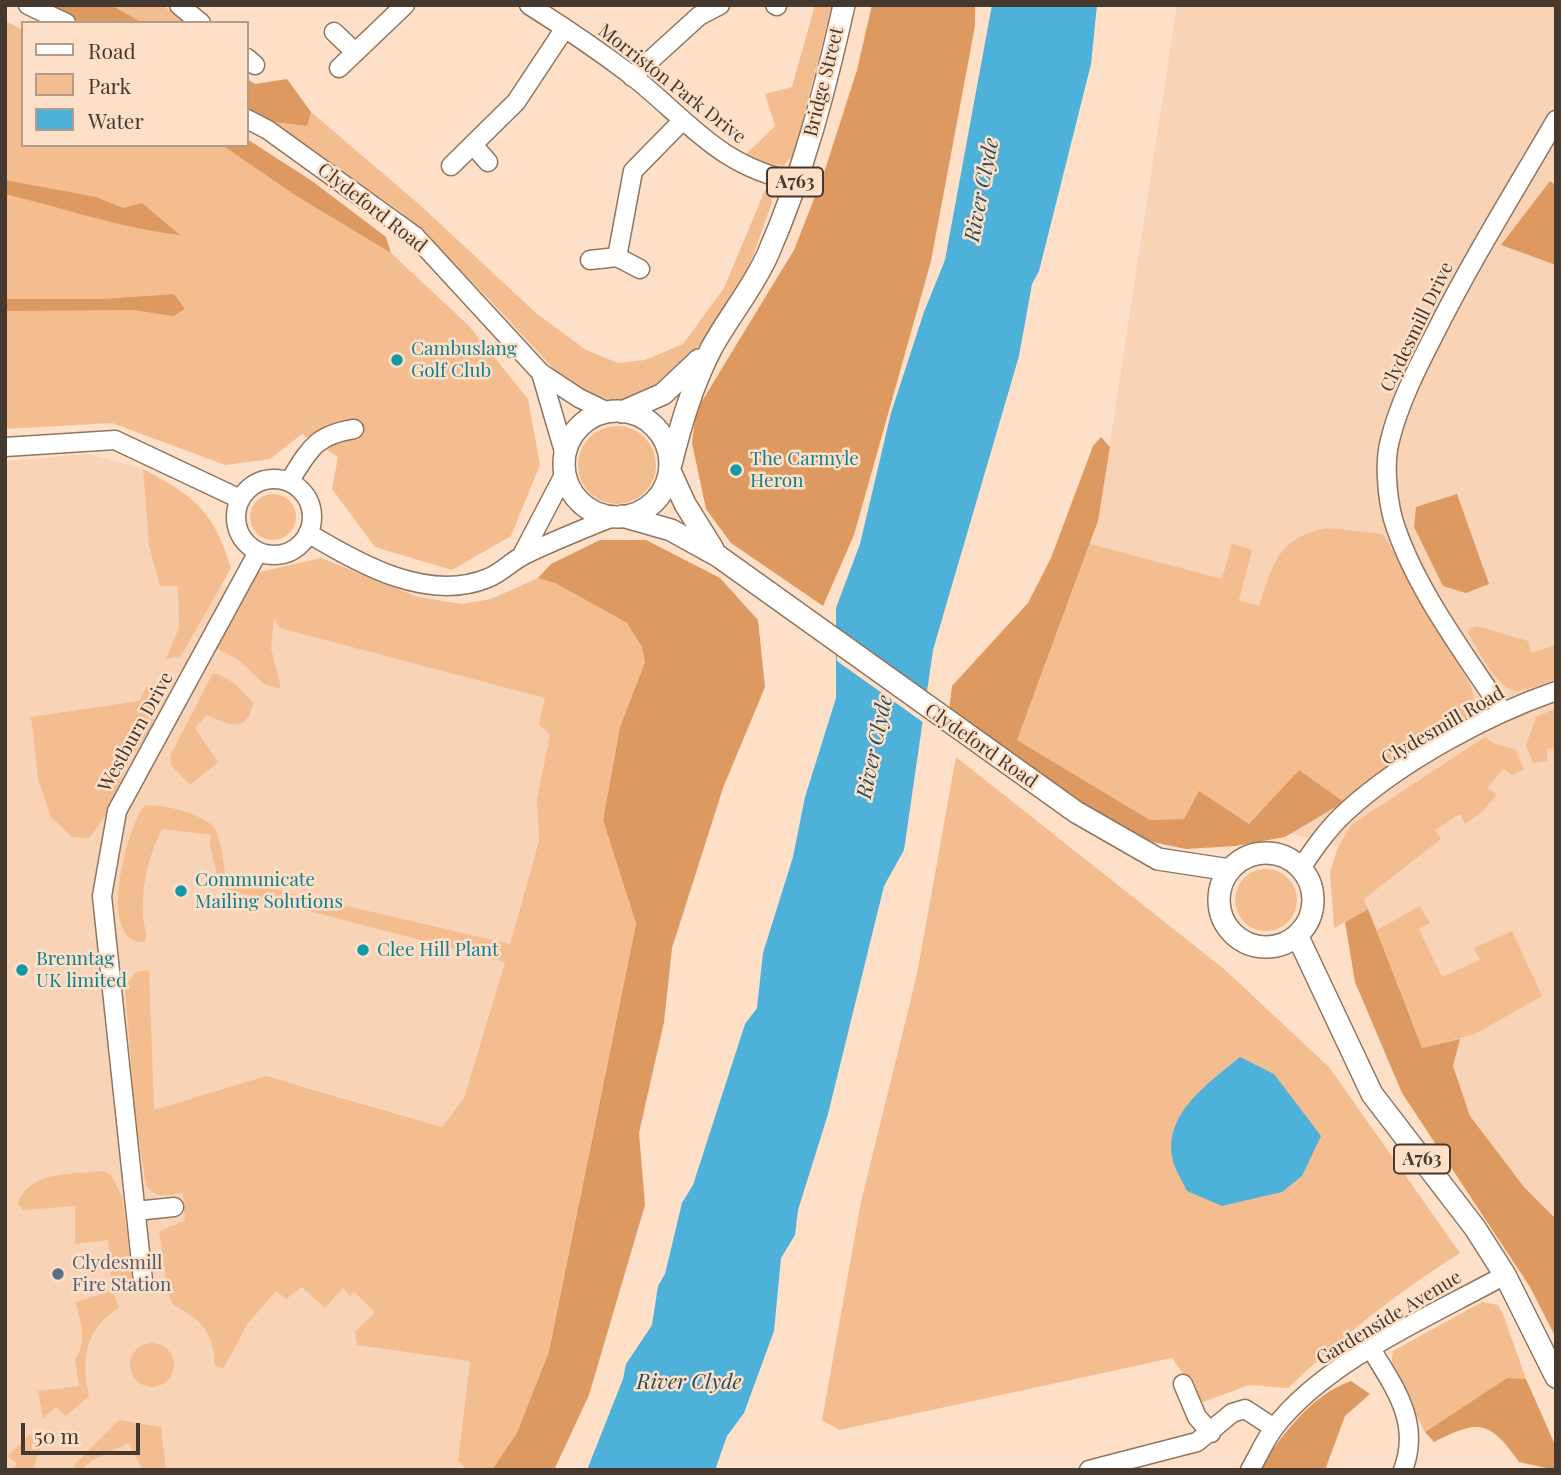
<!DOCTYPE html>
<html>
<head>
<meta charset="utf-8">
<style>
	body { margin:0 }
	#map { position:relative; width:1561px; height:1475px; overflow:hidden; background:#fedfc7; font-family:"Playfair Display",serif }
	canvas { display:block }
	.frame { position:absolute; inset:0; border:7px solid #44382f; pointer-events:none }
	.legend { position:absolute; left:21px; top:21px; width:228px; height:126px; box-sizing:border-box; background:#fedfc7; border:2px solid #b49c8a; margin:0; padding:9px 12px; list-style:none; font-size:21px; color:#44382f }
	.legend li { display:flex; align-items:center; gap:14px; height:35px }
	.legend b { width:35px; border:2px solid #b49c8a }
	.scale { position:absolute; left:21px; top:1423px; width:119px; height:32px; box-sizing:border-box; border:4px solid #44382f; border-top:0; padding-left:9px; font-size:21px; line-height:24px; white-space:nowrap; color:#44382f; -webkit-text-stroke:5px #fedfc7; paint-order:stroke }
</style>
</head>
<body>
<div id="map">
<canvas width="1561" height="1475"></canvas>
<div class="frame"></div>
<ul class="legend">
<li><b style="height:9px;background:#fff"></b>Road</li>
<li><b style="height:19px;background:#f4bd90"></b>Park</li>
<li><b style="height:19px;background:#4db1da"></b>Water</li>
</ul>
<div class="scale">50 m</div>
</div>
<script>
const g = document.querySelector('canvas').getContext('2d');
g.lineJoin = 'round';
function paint(path, color) { g.fillStyle = color; g.fill(path, 'evenodd'); }
function trace(path, color, width, dash) { g.strokeStyle = color; g.lineWidth = width; g.lineCap = dash ? 'butt' : 'round'; g.setLineDash(dash || []); g.stroke(path); }
function drawText(font, color, halo, rows, align = 'center') {
  g.font = font + ' "Playfair Display",serif'; g.lineWidth = 5; g.setLineDash([]); g.textBaseline = 'middle'; g.strokeStyle = halo; g.fillStyle = color; for (const [text, x, y, turn = 0] of rows) {
    g.save(); g.translate(x, y); g.rotate((+turn || 0) * Math.PI / 180); g.textAlign = isNaN(turn) ? turn : align; if (halo) g.strokeText(text, 0, 0); g.fillText(text, 0, 0); g.restore();
  }
}
const built = new Path2D(`
	M1177,5H1556V1219L1524,1187L1470,1116L1453,1066L1422,1048L1340,846L1253,825L1152,821L1016,739L1098,521Z
	M88,454L143,469L149,546L160,586H270L576,703L505,962L464,1098L443,1127L298,1084L151,1193L161,1198L183,1193L525,1271L474,1453L462,1470H5V461Z`);
const green = new Path2D(`
	M111,5H162L188,23H143Z
	M815,5H832L794,155L783,166L742,158L775,126L765,94L792,87Z
	M5,21L23,30V145H241L375,238L469,326L528,399L540,465L511,536L452,570L375,547L332,489L338,457L302,434L270,459L225,465L112,423L5,429Z
	M311,112L420,205L536,313L586,350L618,363L645,360L683,344L724,288L765,190L770,192L772,202L747,273L704,339L671,379L621,403L591,394L565,381L487,297L401,212L272,122L306,126Z
	M578 465a39 39 0 1 1 78 0a39 39 0 1 1-78 0Z
	M143,469C194,496 214,511 231,568L181,656L166,659L179,628L178,586H160L149,546Z
	M250 517a23 23 0 1 1 46 0a23 23 0 1 1-46 0Z
	M1329,528L1383,534L1470,684C1476,700 1475,710 1463,725L1344,802L1299,770L1249,824L1199,792L1184,819L1150,820L1017,740L1090,544L1222,579L1232,543L1252,550L1239,600L1259,606C1273,564 1278,536 1329,528Z
	M321,558L418,597L462,604L491,599L538,578L555,583L627,623L642,647L645,662L620,727L603,820L636,924L549,1351L517,1433L492,1470H467L458,1461L470,1361L357,1345L355,1332L375,1313L355,1292L350,1296L343,1288L325,1308L302,1287L286,1299L276,1291L248,1323L223,1369L215,1365C213,1332 203,1320 173,1305L167,1289L159,1231L185,1221L183,1193C167,1195 156,1201 146,1185L135,1116L125,986L136,972L149,970L154,1110L266,1076L442,1127L464,1098L505,962L221,888L210,847L211,835L162,829C146,860 137,903 147,936L144,942C96,943 126,830 144,806C159,802 207,815 215,829C222,842 223,864 226,878L510,944L539,840L537,799L550,735L539,724L545,698L280,628L274,618L271,648L281,689L264,684L239,660L208,644L246,575Z
	M1477,626L1528,641L1531,653L1556,645V679C1544,683 1530,690 1518,691C1498,692 1477,648 1468,633L1469,629Z
	M213,673C230,677 242,689 253,703C247,735 228,724 207,715L195,728L218,762L190,785L171,765L170,756Z
	M147,686L158,698L152,726L128,763L107,814L89,838L72,837L51,817L38,779L31,717L139,701Z
	M1556,708V748L1547,749V761L1533,763L1526,745L1536,717Z
	M1485,737L1495,744L1515,749L1524,769L1512,775L1503,769L1487,788L1497,794L1483,811L1465,824L1460,814L1435,830L1441,839L1364,899L1368,909L1334,928L1330,872L1337,850L1351,825Z
	M956,757L1224,969L1329,1067L1460,1253C1399,1291 1340,1338 1288,1388L1249,1385L1203,1402L1172,1358L839,1430L822,1420L861,1202L917,974Z
	M1235 900a31 31 0 1 1 62 0a31 31 0 1 1-62 0Z
	M1420,906L1430,923L1419,929L1442,977L1480,960L1474,948L1512,931L1542,996L1475,1034L1422,1048L1375,931Z
	M102,1171L111,1175L122,1196L133,1285L113,1291L119,1308C85,1327 81,1361 89,1396L66,1416L56,1407L43,1418L38,1391L79,1386L75,1359C88,1343 80,1321 76,1302L112,1291L108,1240L75,1244V1206L22,1210L18,1204C27,1171 74,1174 102,1171Z
	M1482,1302L1498,1305L1503,1314L1526,1379L1507,1378L1425,1432L1391,1368L1393,1351Z
	M130 1365a22 22 0 1 1 44 0a22 22 0 1 1-44 0Z
	M119,1420L161,1427L166,1470H143L128,1443L91,1461L81,1470H74L73,1466Z
	M30,1434L40,1451L32,1470H12L17,1464L8,1456Z`);
const forest = new Path2D(`
	M48,5H111L143,23H81Z
	M872,5H975V26L931,261L854,535L823,606L731,543L706,509L692,443L696,411L794,250L823,176L857,70Z
	M247,79L255,84L287,79L311,112L307,126L272,122L247,109Z
	M247,139L312,181L386,237L391,253L295,195L222,145H247Z
	M5,180L96,197L123,208L142,203L180,235C120,228 64,208 5,194Z
	M1550,181L1556,185V265L1501,245Z
	M174,294L185,309L173,316L134,310L5,311V299H105Z
	M1101,437L1110,447L1098,521L1017,740L1150,820L1184,819L1199,791L1249,824L1299,770L1344,802L1285,837L1235,846L1186,849L1138,839L1091,815L949,712L952,686L1028,603L1051,558L1093,446Z
	M1457,494L1489,584L1466,593L1443,586L1414,527L1416,507Z
	M600,540H646L720,578L758,620L765,687L723,788L672,948L664,1022L639,1133L645,1205L589,1395L554,1470H492L517,1433L549,1351L636,924L603,820L620,727L645,662L642,647L627,623L555,583L538,578L551,564Z
	M1368,909L1422,1048L1460,1039L1453,1066L1470,1116L1524,1187L1556,1219V1338L1530,1287L1402,1093L1355,982L1345,922Z
	M1507,1378L1526,1379L1556,1447V1470L1519,1462C1489,1419 1478,1420 1434,1442L1425,1432Z
	M1351,1381L1370,1394L1345,1416L1325,1470H1257C1284,1435 1309,1396 1351,1381Z`);
const water = new Path2D(`
	M992,5H1097L1091,64L1039,271L1032,284L1019,356L933,650L904,850L884,886L828,1114L798,1210L795,1235L781,1258L774,1331L744,1413L727,1436L715,1470H587L623,1379L626,1364L652,1325L658,1286L665,1274L682,1203L693,1185L745,1024L757,1008L763,953L793,857L805,797L836,698V608L860,544L891,413L924,312L945,260Z
	M1240,1057L1274,1074L1321,1136L1302,1176L1282,1192L1222,1206L1187,1191C1182,1180 1173,1167 1172,1156C1165,1112 1210,1082 1240,1057Z`);
const pier = new Path2D(`
	M837,628L927,695L924,723L837,661Z`);
const minor = new Path2D(`
	M28,5L66,23
	M179,5L201,23
	M529,5C564,27 598,50 631,75C687,119 720,168 795,181
	M775,5L777,6
	M334,32L355,52
	M247,58L255,65
	M339,68L405,5
	M632,77L699,16L720,5
	M247,119L268,130L415,236L541,373L579,398L608,412
	M473,145L488,162
	M451,166L516,102L565,28
	M617,257L633,171L682,121
	M590,260L617,257L640,269
	M541,373L565,455
	M5,447L115,440L240,499
	M236 517a38 38 0 1 1 76 0a38 38 0 1 1-76 0Z
	M289,482C309,450 315,435 354,429
	M308,533C359,564 428,603 488,578C501,573 512,561 524,555C553,541 583,529 613,517
	M521,557L565,473
	M1503,712C1465,654 1413,586 1393,519C1387,496 1384,462 1390,440C1399,404 1416,370 1433,337C1470,263 1514,192 1556,120
	M1301,868C1315,847 1329,827 1348,810C1402,761 1487,715 1556,691
	M136,1211L174,1207
	M143,1281L102,896L117,811L258,552
	M1371,1349C1395,1388 1421,1423 1403,1470
	M1183,1384L1197,1417L1211,1433
	M1089,1470L1197,1442L1232,1413L1245,1409L1274,1428
	M1250,1470C1258,1456 1265,1440 1274,1428C1326,1360 1431,1316 1505,1275`);
const major = new Path2D(`
	M564 464a53 53 0 1 1 106 0a53 53 0 1 1-106 0Z
	M622,412L663,394L699,360
	M671,464C681,424 692,386 711,349C729,316 753,288 768,254C803,174 825,90 844,5
	M670,471L685,504L713,549
	M622,516L671,530L718,556L1076,812L1158,859L1230,870
	M1219 900a47 47 0 1 1 94 0a47 47 0 1 1-94 0Z
	M1297,935L1372,1094L1475,1228L1505,1275L1556,1377`);
const markers = [
	[397,360,7,"#0f9aa8"],
	[736,470,7,"#0f9aa8"],
	[181,891,7,"#0f9aa8"],
	[363,950,7,"#0f9aa8"],
	[22,970,7,"#0f9aa8"],
	[58,1274,7,"#5c6f8a"]
];
const shields = [
	[795,182,56],
	[1422,1159,56]
];
const shieldNames = [
	["A763",795,182],
	["A763",1422,1159]
];
const streetNames = [
	["Bridge Street",824,82,-76],
	["Morriston Park Drive",672,84,38],
	["Clydeford Road",372,208,38],
	["Clydesmill Drive",1417,327,-64],
	["Clydesmill Road",1443,726,-30],
	["Westburn Drive",136,732,-61],
	["Clydeford Road",981,746,35],
	["Gardenside Avenue",1389,1318,-31]
];
const cultureNames = [
	["Cambuslang",411,349],
	["Golf Club",411,371],
	["The Carmyle",750,459],
	["Heron",750,481],
	["Communicate",195,880],
	["Mailing Solutions",195,902],
	["Clee Hill Plant",377,950],
	["Brenntag",36,959],
	["UK limited",36,981]
];
const serviceNames = [
	["Clydesmill",72,1263],
	["Fire Station",72,1285]
];
const waterNames = [
	["River Clyde",982,190,-79],
	["River Clyde",875,747,-78],
	["River Clyde",689,1382]
];
paint(built, '#f8d3b6');
paint(green, '#f4bd90');
paint(forest, '#dd995f');
paint(water, '#4db1da');
paint(pier, '#fedfc7');
trace(minor, '#90755f', 21);
trace(major, '#90755f', 24);
trace(minor, '#fff', 18);
trace(major, '#fff', 21);
for (const [x, y, r, color] of markers) { const dot = new Path2D(); dot.arc(x, y, r, 0, 2 * Math.PI); g.fillStyle = color; g.fill(dot); trace(dot, '#fedfc7', 2.5); }
for (const [x, y, w] of shields) { const box = new Path2D(); box.roundRect(x - w / 2, y - 14.5, w, 29, 5); g.fillStyle = '#fedfc7'; g.fill(box); trace(box, '#44382f', 2); }
drawText('bold 18px', '#44382f', null, shieldNames);
drawText('19px', '#44382f', '#fedfc7', streetNames);
drawText('19px', '#0d838f', '#fedfc7', cultureNames, 'left');
drawText('19px', '#4e5e75', '#fedfc7', serviceNames, 'left');
drawText('italic 21px', '#234d5f', '#fedfc7', waterNames);
</script>
</body>
</html>
